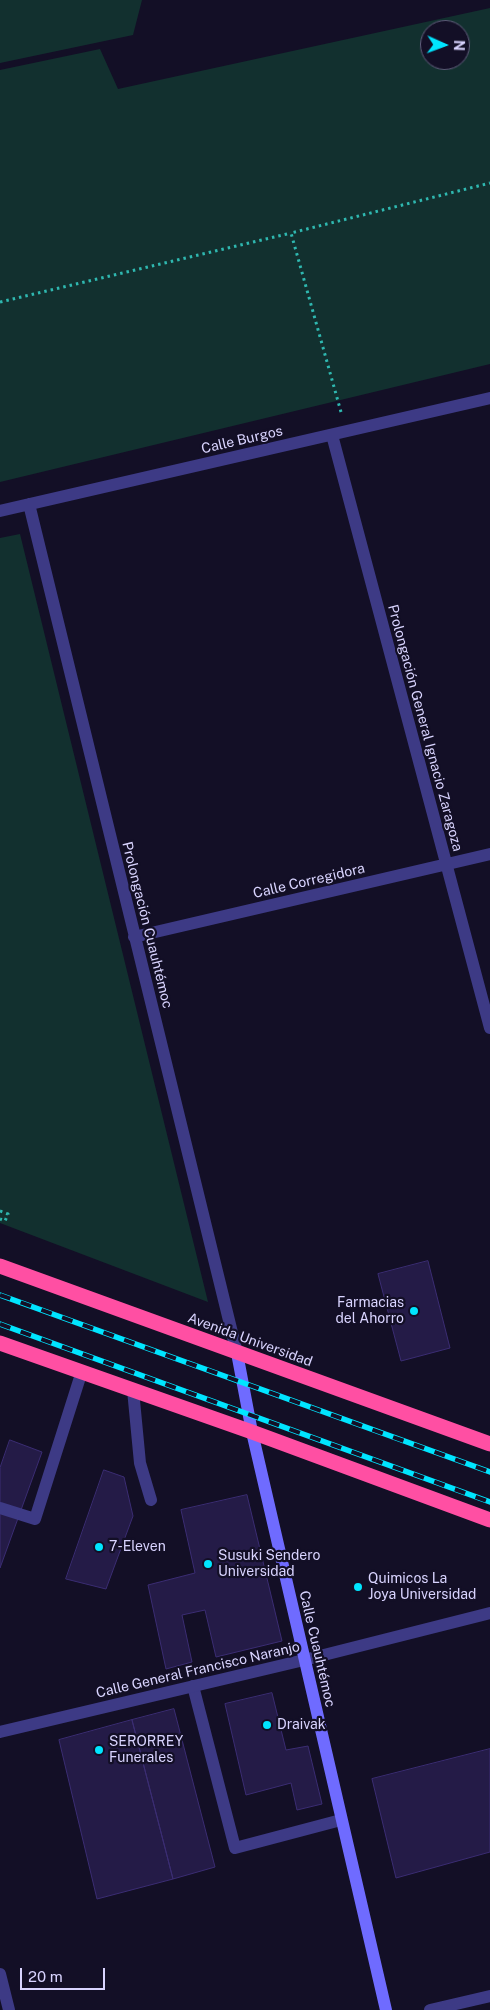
<!DOCTYPE html>
<html>
<head>
<meta charset="utf-8">
<style>
	body { margin:0 }
	#map { position:relative; width:490px; height:2010px; overflow:hidden; background:#130f26; font-family:"Public Sans",sans-serif }
	canvas { display:block }
	.north { position:absolute; left:420px; top:20px; width:50px; height:50px; box-sizing:border-box; background:#130f26; border:1px solid #625e7d; border-radius:50%; rotate:92deg; font-size:14px; font-weight:700; line-height:20px; text-align:center; color:#d9d4ff }
	.north::after { content:''; display:block; margin:auto; width:18px; height:22px; background:#00e5ff; clip-path:polygon(50% 0,100% 100%,50% 72%,0 100%) }
	.scale { position:absolute; left:20px; top:1968px; width:85px; height:22px; box-sizing:border-box; border:2px solid #d9d4ff; border-top:0; padding-left:6px; font-size:15px; line-height:18px; white-space:nowrap; color:#d9d4ff; -webkit-text-stroke:4px #130f26; paint-order:stroke }
</style>
</head>
<body>
<div id="map">
<canvas width="490" height="2010"></canvas>
<div class="north">N</div>
<div class="scale">20 m</div>
</div>
<script>
const g = document.querySelector('canvas').getContext('2d');
g.lineJoin = 'round';
function paint(path, color) { g.fillStyle = color; g.fill(path, 'evenodd'); }
function trace(path, color, width, dash) { g.strokeStyle = color; g.lineWidth = width; g.lineCap = dash ? 'butt' : 'round'; g.setLineDash(dash || []); g.stroke(path); }
function drawText(font, color, halo, rows, align = 'center') {
  g.font = font + ' "Public Sans",sans-serif'; g.lineWidth = 4.5; g.setLineDash([]); g.textBaseline = 'middle'; g.strokeStyle = halo; g.fillStyle = color; for (const [text, x, y, turn = 0] of rows) {
    g.save(); g.translate(x, y); g.rotate((+turn || 0) * Math.PI / 180); g.textAlign = isNaN(turn) ? turn : align; if (halo) g.strokeText(text, 0, 0); g.fillText(text, 0, 0); g.restore();
  }
}
const green = new Path2D(`
	M0,0H142L133,35L0,63Z
	M490,8V364L0,482V70L100,49L118,89ZM430,30H460V60H430Z
	M20,534L208,1302L0,1223V538Z`);
const building = new Path2D(`
	M428,1261L450,1348L401,1361L378,1274Z
	M10,1440L42,1452L0,1568V1468Z
	M104,1470L124,1477L133,1516L106,1589L66,1579Z
	M247,1495L282,1641L216,1657L205,1610L182,1615L192,1662L166,1669L148,1585L195,1573L181,1510Z
	M272,1693L286,1750L308,1746L322,1804L297,1810L291,1783L246,1795L225,1704Z
	M174,1709L215,1867L173,1879L132,1720Z
	M132,1720L173,1879L97,1899L59,1740Z
	M490,1749V1852L396,1878L372,1779Z`);
const path = new Path2D(`
	M0,302L291,233
	M341,412L291,233L490,183
	M0,1211L8,1214L5,1221L0,1219`);
const lane = new Path2D(`
	M133,1390L140,1463L151,1500
	M0,1508L35,1519L82,1371
	M193,1686L235,1848L341,1820`);
const street = new Path2D(`
	M332,435L490,1028
	M29,504L237,1353
	M0,511L490,398
	M134,937L490,854
	M0,1732L304,1660L490,1613
	M0,1974L9,2010
	M430,2010L490,1996`);
const secondary = new Path2D(`
	M237,1353L252,1432L386,2010`);
const highway = new Path2D(`
	M0,1266L490,1444
	M0,1343L252,1432L490,1520`);
const rail = new Path2D(`
	M0,1295L490,1472
	M0,1324L490,1502`);
const markers = [
	[414,1311,5,"#00e5ff"],
	[99,1547,5,"#00e5ff"],
	[208,1564,5,"#00e5ff"],
	[358,1587,5,"#00e5ff"],
	[267,1725,5,"#00e5ff"],
	[99,1750,5,"#00e5ff"]
];
const streetNames = [
	["Calle Burgos",242,440,-13],
	["Prolongación General Ignacio Zaragoza",425,728,75],
	["Calle Corregidora",309,881,-13],
	["Prolongación Cuauhtémoc",147,925,76],
	["Avenida Universidad",250,1340,20],
	["Calle Cuauhtémoc",317,1649,77],
	["Calle General Francisco Naranjo",198,1670,-13]
];
const poiNames = [
	["Farmacias",404,1303,"right"],
	["del Ahorro",404,1319,"right"],
	["7-Eleven",109,1547],
	["Susuki Sendero",218,1556],
	["Universidad",218,1572],
	["Quimicos La",368,1579],
	["Joya Universidad",368,1595],
	["Draivak",277,1725],
	["SERORREY",109,1742],
	["Funerales",109,1758]
];
paint(green, '#12302f');
paint(building, '#241b47');
trace(building, '#3b2d73', 1);
trace(path, '#2fb8b0', 3, [2.5, 4]);
trace(lane, '#3d3a85', 12);
trace(street, '#3d3a85', 12);
trace(secondary, '#6f6bff', 12);
trace(highway, '#ff4fa3', 15);
trace(rail, '#00e5ff', 5.5);
trace(rail, '#130f26', 4, [11]);
for (const [x, y, r, color] of markers) { const dot = new Path2D(); dot.arc(x, y, r, 0, 2 * Math.PI); g.fillStyle = color; g.fill(dot); trace(dot, '#130f26', 2); }
drawText('14px', '#d9d4ff', '#130f26', streetNames);
drawText('14px', '#d9d4ff', '#130f26', poiNames, 'left');
</script>
</body>
</html>
